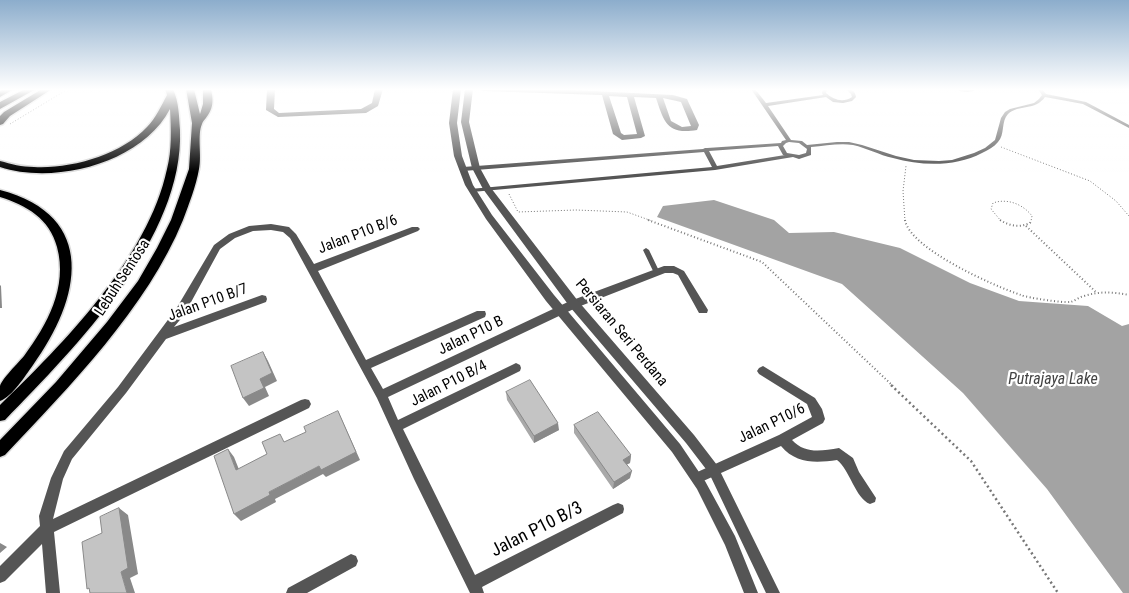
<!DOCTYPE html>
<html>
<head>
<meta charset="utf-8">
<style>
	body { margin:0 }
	canvas { display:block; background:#fff }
</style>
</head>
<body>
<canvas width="1129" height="593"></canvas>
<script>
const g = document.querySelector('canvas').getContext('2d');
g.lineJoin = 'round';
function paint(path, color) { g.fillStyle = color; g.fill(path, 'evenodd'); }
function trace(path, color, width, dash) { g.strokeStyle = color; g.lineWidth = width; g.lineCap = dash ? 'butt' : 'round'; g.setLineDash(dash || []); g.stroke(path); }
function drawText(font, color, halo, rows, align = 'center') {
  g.font = font + ' "Roboto Condensed",sans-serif'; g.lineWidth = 4.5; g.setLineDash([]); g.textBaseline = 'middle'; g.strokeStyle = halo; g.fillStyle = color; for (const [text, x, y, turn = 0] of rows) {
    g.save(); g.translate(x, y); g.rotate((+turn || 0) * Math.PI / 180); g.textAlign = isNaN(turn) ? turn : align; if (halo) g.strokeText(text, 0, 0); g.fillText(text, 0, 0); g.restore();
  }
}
const water = new Path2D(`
	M714,200L774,220L789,233L834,232L900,248L970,283L1019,301L1088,306L1122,326L1129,324V593H1123L1047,489L963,393L842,284L657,217L663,206Z`);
const pathFar2 = new Path2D(`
	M10,124L68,89
	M1001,147L1090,181L1116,201L1129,216
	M509,194L518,212L576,210L627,212L652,221
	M905,221L903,191L906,166
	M1001,221L991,209L993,203C1007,198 1023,204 1032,216L1031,221`);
const pathFar1 = new Path2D(`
	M648,220L762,262L893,386
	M905,220C910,249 994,286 1021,295C1028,298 1063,303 1070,302C1075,301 1079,297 1084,296C1100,291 1113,292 1129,295
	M1000,220C1010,226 1019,228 1030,223L1031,220
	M1026,226L1097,293`);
const path = new Path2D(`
	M891,385L971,461L1058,593`);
const service = new Path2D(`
	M751,89H755L766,103L823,95L822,93L823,89H827L826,93C834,100 843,103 852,97L851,94L846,89C852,89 855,91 856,97L852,101L843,103L833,102L826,97L768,106L791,140L802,141L807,145L837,142H849L862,145L896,156L914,160L939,161L952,160L974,153L985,148L995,140L1001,118L1005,112L1010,109L1034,103L1039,99L1042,95L1038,89H1042L1046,94L1086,102L1129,125V128L1083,104L1045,97C1035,111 1019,104 1008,114C1001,121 1005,135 998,142C994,147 988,150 982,153C955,167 922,166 893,158C879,155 867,148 853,145C839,143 825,146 811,147V155L799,159L793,157L715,170L472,192L469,190L470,189L712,167L704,152L463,171L460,169L463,167L703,149L705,148H707L781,143L782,141L786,140ZM789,142L799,143L807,149L806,153L799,155L787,153L783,146L786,143ZM778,146L783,155H785L717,166L709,151Z
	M955,89H978C971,93 962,93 955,89Z
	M646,248L649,250L660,273L659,275H655L654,273L643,250Z`);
const minor = new Path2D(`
	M267,89H275L274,109L279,113L361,109L372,103L375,89H383L378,106L366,113L278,117L266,110Z
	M479,89H553L673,95L687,99L699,125L697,130C667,135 664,122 656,98L634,97L645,136L641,138L622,140L613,134L602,95L483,91ZM609,96L627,97L637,134L624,135L621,133ZM663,98L681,102L691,126L682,127L671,121Z
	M271,224L289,227L296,234L314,264L412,227H418L420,229L418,231L318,271L366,360L477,311H485L486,314L485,317L371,368L383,389L570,301L664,266H674L684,271L708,310L707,313H699L678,275L673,273H665L578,307L388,397L398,420L512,365L516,363L520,365L521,368L520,371L403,429L475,575L613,505L618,503L623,505L624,509L623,513L482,587L484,593H470L414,479L377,398L290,238L283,232L271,230L253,231L235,238L220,249L184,315L174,327L262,295L266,296L267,299L266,302L166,339L126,393L72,459L63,479L53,519L301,400L305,399L309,400L311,404L309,408L54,532L60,593H46L42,544L5,581L0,583V566L40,526L39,516L51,478L64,451L118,387L176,309L214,245L229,234L249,226Z
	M763,366L815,398L822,409L825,419L823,423L792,440C805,454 821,451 839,448L853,458L859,472L876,498L875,502L870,504C855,498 850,470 837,460C816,463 796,464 781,446L701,482L697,484L693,482L691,478L693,474L779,435L812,417L807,404L759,374L757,371L759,368Z
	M351,554L356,556L358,561L356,566L307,593H286L288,588Z`);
const tertiary = new Path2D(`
	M453,89H461L457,123L462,156L473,185L492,215L554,295L680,444L705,481L735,536L758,593H744L725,545L697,489L672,452L546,301L486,219L465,185L454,156L449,123Z
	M465,89H473L469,122L480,168L491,188L578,301L694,435L717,465L780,593H766L709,473L686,443L570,307L483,189L472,168L461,122Z`);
const primary = new Path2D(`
	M3,89H14L0,97V91Z
	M25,89H36L0,109V102Z
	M42,89H52L10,116L3,124L0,125V116L4,112Z
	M165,89H173C179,102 179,116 180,130C184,238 76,347 5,420L0,421V405C63,344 148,258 167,169C172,150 171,129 170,109C142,163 55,185 0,167V161C11,164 22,167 34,167C71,169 121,155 147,127C156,118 161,106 167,95Z
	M186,89H194L200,114L203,104V89H211C213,98 214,106 208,115C207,117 203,121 202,124C197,135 202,156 199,169C196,186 189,204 183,220C147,308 70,386 5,455L0,457V440L56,382L107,322L138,281L157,248L171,220L189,169L192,123Z
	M0,190C99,216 81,299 33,365C25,376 13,396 0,401C0,397 0,390 0,386C2,379 18,363 24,356C47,325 68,287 57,247C50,219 26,205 0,197Z`);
const wall = new Path2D(`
	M506,392L559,430L534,443L507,400Z
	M574,425L631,455L630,463L627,464L630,478L613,489L574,433Z`);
const shadedWall = new Path2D(`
	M0,285L1,286L2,308H0Z
	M263,352L268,361L277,381L265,387L269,396L249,406L243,398L260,379Z
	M338,411L360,460L326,477L323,474L275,499L276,502L241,521L234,514L269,492L319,466Z
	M558,423L559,430L534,443V436Z
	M228,449L234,457L242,477L236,470Z
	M631,455L630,463L622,467L623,460Z
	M632,471L630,478L613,489L614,482Z
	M119,508L128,515L138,574L130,578L135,593H127L121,572Z
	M0,543L7,547L0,553Z`);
const building = new Path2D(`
	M263,352L272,373L260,379L264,388L243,398L231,366Z
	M530,380L558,423L534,436L506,392Z
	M338,411L356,452L321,470L319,466L269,492L270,495L234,514L214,456L228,449L236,470L267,454L262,442L280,434L284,442L306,432L304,427Z
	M598,412L631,455L623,460L632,471L614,482L574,425Z
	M119,508L128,568L121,572L127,593H90L89,588L87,589L82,542L102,533L100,517Z`);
const streetNames = [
	["Jalan P10 B/6",358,235,-21],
	["Lebuh Sentosa",123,278,-57],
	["Jalan P10 B/7",208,303,-20],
	["Persiaran Seri Perdana",621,333,50],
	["Jalan P10 B",471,336,-26],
	["Jalan P10 B/4",449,384,-27],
	["Jalan P10/6",772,424,-26]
];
const waterNames = [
	["Putrajaya Lake",1053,380]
];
const nearStreetnames = [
	["Jalan P10 B/3",537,530,-27]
];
paint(water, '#a3a3a3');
trace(primary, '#dbdbdb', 3);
trace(pathFar2, '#777', 1, [1, 2]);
trace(pathFar1, '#777', 2, [1, 2.5]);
trace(path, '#777', 2.5, [2, 3]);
paint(service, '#555');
paint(minor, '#555');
paint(tertiary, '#555');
paint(primary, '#000');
paint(wall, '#a9a9a9');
paint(shadedWall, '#898989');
paint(building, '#c4c4c4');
trace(building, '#898989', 1);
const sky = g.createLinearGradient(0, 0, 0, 172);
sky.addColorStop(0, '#8cadcc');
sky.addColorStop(0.52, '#fff');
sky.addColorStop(1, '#ffffff00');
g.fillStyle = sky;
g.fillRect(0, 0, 1129, 172);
drawText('15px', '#000', '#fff', streetNames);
drawText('italic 16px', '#444', '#fff', waterNames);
drawText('18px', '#000', '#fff', nearStreetnames);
</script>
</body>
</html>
